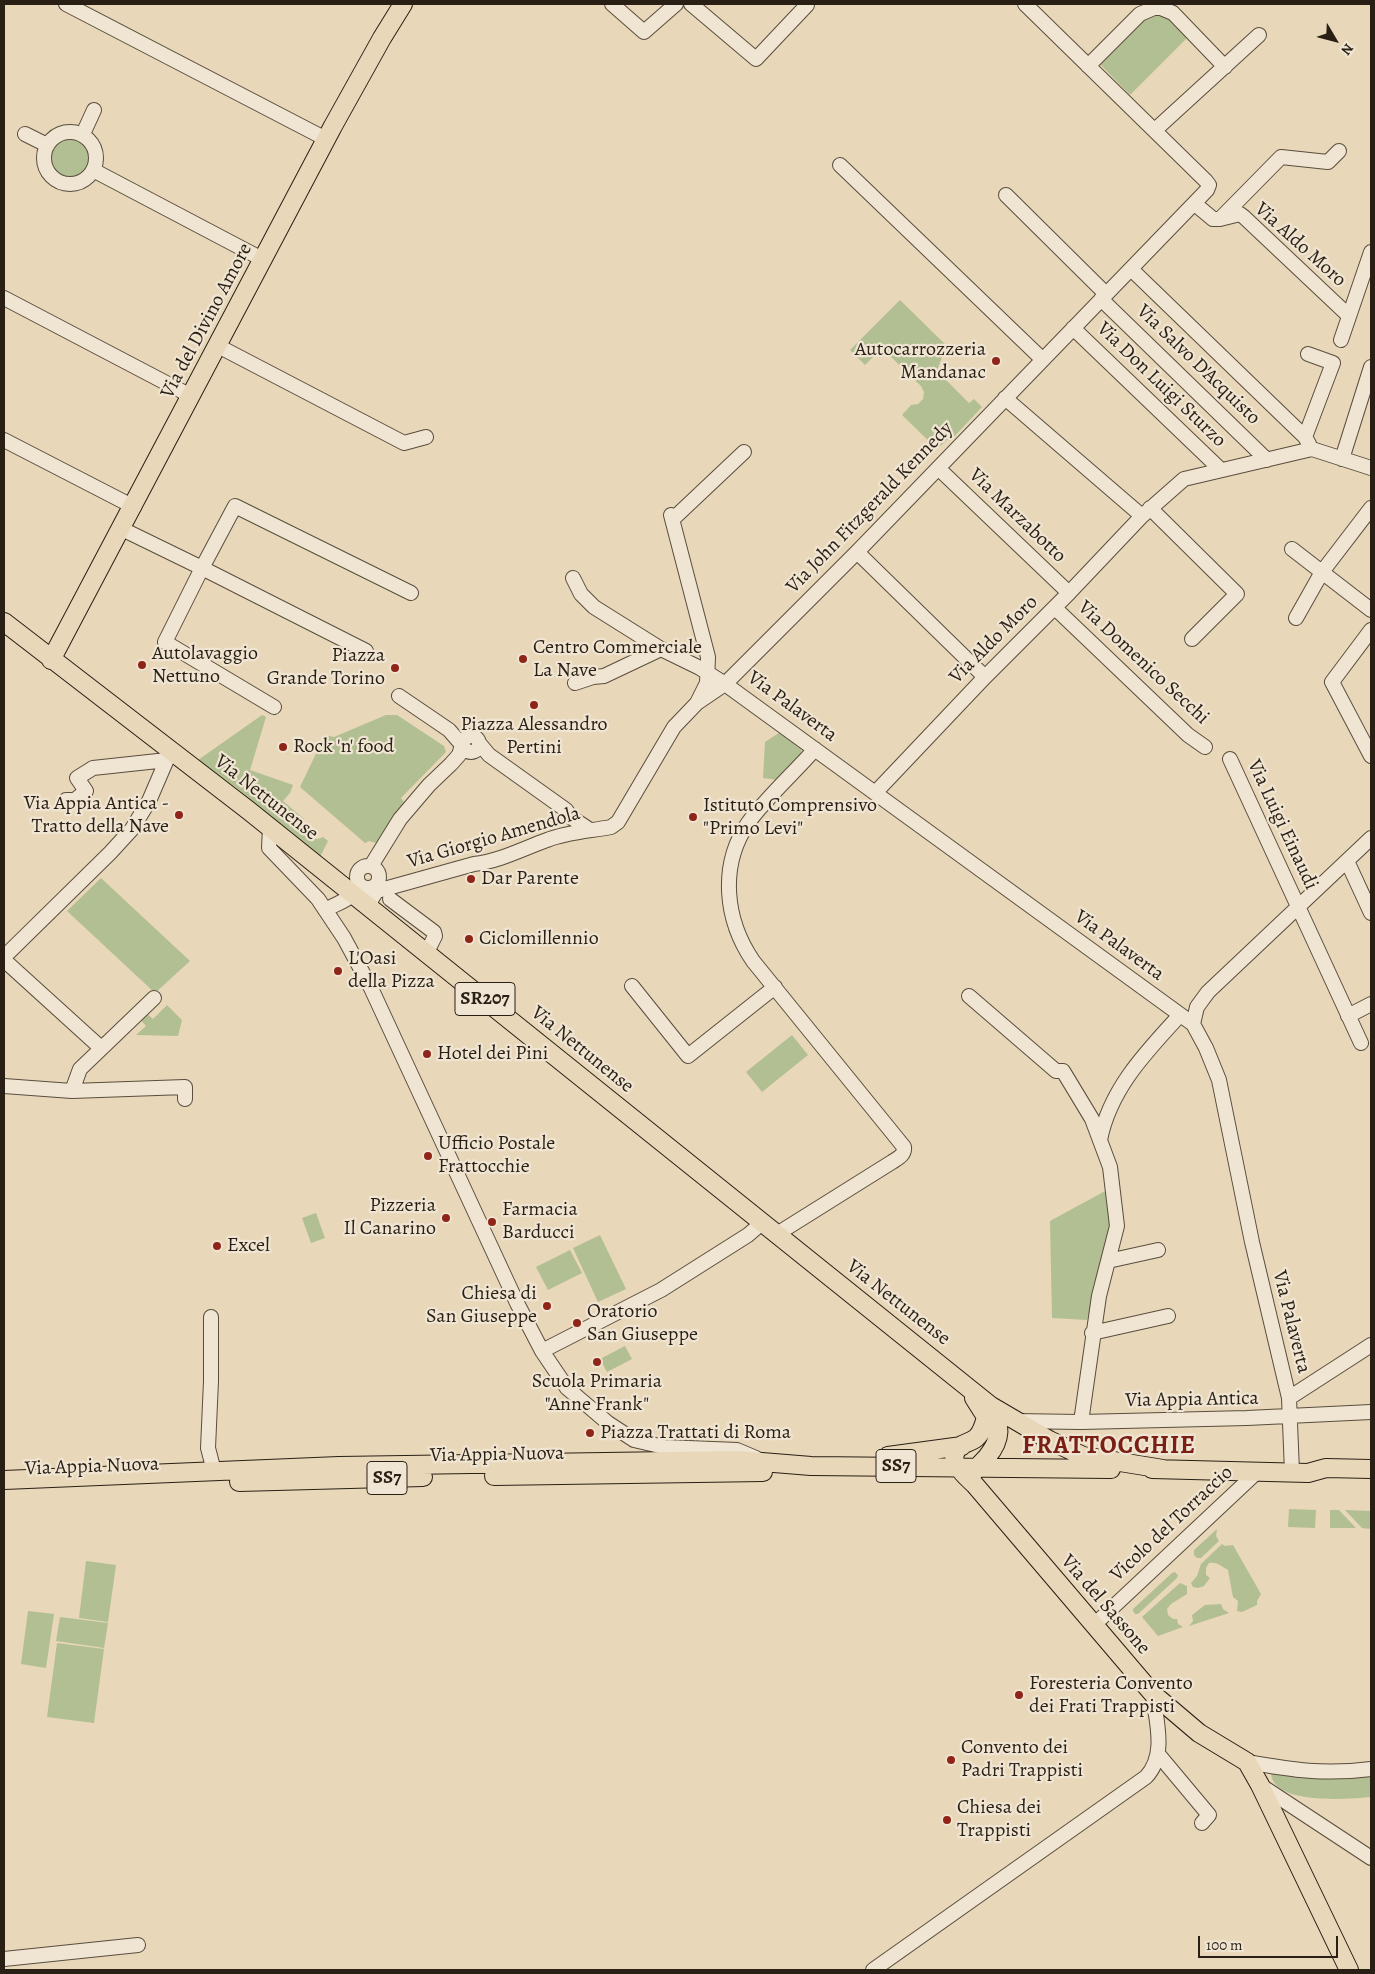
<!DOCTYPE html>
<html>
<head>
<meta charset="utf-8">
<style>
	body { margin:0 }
	#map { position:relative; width:1375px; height:1974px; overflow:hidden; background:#e8d7b9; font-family:Alegreya,serif }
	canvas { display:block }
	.frame { position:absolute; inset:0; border:5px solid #291f14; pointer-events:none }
	.north { position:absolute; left:1310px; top:15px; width:50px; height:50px; -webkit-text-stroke:4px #f0e5d2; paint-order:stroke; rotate:127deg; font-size:14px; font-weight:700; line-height:20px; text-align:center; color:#291f14 }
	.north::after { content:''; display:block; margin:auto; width:18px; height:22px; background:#291f14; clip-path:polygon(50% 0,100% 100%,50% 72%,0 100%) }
	.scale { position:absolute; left:1198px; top:1936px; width:140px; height:22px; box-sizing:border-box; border:2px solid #291f14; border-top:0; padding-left:6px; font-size:15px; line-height:18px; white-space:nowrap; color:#291f14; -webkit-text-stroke:4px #f0e5d2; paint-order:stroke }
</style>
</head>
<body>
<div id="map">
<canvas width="1375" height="1974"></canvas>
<div class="frame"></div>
<div class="north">N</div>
<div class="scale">100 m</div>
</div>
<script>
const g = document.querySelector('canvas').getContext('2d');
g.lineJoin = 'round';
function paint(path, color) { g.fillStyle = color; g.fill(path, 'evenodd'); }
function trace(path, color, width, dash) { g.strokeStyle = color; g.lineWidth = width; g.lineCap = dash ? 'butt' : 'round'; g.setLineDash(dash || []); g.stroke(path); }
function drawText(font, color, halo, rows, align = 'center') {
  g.font = font + ' Alegreya,serif'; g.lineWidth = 4.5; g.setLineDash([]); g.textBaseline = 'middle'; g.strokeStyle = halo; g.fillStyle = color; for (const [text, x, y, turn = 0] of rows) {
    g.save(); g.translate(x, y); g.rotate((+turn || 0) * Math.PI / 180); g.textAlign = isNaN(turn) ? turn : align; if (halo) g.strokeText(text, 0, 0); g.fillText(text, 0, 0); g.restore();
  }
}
const green = new Path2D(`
	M1159,15L1170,19L1187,38L1130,95L1099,63L1145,19L1152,16Z
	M48 158a22 22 0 1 1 44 0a22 22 0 1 1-44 0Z
	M900,300L949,348L943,354L937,371L969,403L974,399L982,407L950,441L948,439L937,449L902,415L911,405L918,404L923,399L924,392L921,386L885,351L878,352L865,365L850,350Z
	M262,715L266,717L250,770L293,785L290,793L283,801L304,819C301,832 311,844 323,837L328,841L320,857L234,786L198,760Z
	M386,715H397L444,746L446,752L401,798L404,802L376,843L369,841L365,843L300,787L325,735L334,737Z
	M782,731L802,745C803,760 787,770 778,780L763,778L765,742Z
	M101,878L190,961L155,993L67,911Z
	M167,1005L182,1020L178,1036L136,1035L146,1026L139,1018L145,1012L153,1019Z
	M792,1035L808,1055L762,1092L746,1072Z
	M1107,1190L1111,1229L1087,1320L1052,1318L1050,1221Z
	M316,1213L325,1238L311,1243L302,1218Z
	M600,1235L626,1289L598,1302L573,1248Z
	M570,1250L582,1273L548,1290L536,1267Z
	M625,1346L632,1359L607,1372L600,1359Z
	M1289,1509L1316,1510L1315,1528L1288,1527Z
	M1330,1510H1339L1356,1528H1330Z
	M1345,1510L1371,1511V1529L1362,1528Z
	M1217,1529L1216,1536L1219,1541L1201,1558H1197L1194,1555V1550Z
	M1222,1544L1225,1546L1233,1545L1261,1594L1257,1601V1605L1242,1612L1237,1611L1238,1601L1233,1597L1228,1570C1220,1566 1218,1562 1209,1563L1206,1568V1575L1210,1578L1204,1586L1198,1588L1193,1587L1191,1583L1197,1576L1201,1564Z
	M86,1561L116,1565L108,1622L79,1618Z
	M1175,1572L1178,1575L1177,1578L1138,1614H1135L1133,1611V1609L1172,1573Z
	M1180,1583L1187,1586V1594L1171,1604L1167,1609L1168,1615L1173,1619H1177L1178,1624L1183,1627L1158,1636L1142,1617Z
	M1221,1604L1223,1609L1229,1613L1189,1626L1193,1621L1192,1615L1205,1605Z
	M28,1611L54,1614L46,1668L21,1664Z
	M60,1617L108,1623L104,1648L56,1641Z
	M57,1643L104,1649L94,1723L47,1717Z
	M1271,1770L1320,1779L1347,1778L1371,1774V1797C1348,1799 1268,1806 1271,1770Z`);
const minor = new Path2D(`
	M66,4L326,139
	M612,4L644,32L676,4
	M691,4L756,59L807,5
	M1088,66L1140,14L1154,8H1161L1173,13L1225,67
	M1155,130L1259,35
	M44 158a26 26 0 1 1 52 0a26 26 0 1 1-52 0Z
	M25,134L47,145
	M83,134L94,110
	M840,165L1042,359
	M93,170L264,260
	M1006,195L1106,294
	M1195,204L1213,219H1220L1281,157L1328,162L1339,151
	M1220,219L1240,214L1244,217L1349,316
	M1131,269L1305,437
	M4,298L191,396
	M1101,299L1267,460
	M1073,328L1221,470
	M1341,340L1371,252
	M218,346L404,443L426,437
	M1308,354L1333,363L1305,437L1309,444
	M1005,398L1142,516
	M4,440L134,507
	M1342,459L1371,367
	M938,468L1069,593
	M1150,508L1237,594L1192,639
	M673,519L744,452
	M122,529L202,568L235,506L411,593
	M1292,549L1371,610
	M857,552L985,677
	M573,578L581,594L594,607L661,649L700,668L725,684L1193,1024L1206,1048L1219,1080L1252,1242L1289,1398L1292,1472
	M1055,608L1188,735L1205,747
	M1296,618L1322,572L1371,508
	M1371,630L1332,682L1371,756
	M575,683L593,677L604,676L661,649
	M697,703L725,684L857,552L1207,190L1209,185L1206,181L1025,4
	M274,707L165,642L202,568L366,651
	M463 744a8 8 0 1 1 16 0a8 8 0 1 1-16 0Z
	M479,743L489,755L566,810L572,818L590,830
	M1230,759L1361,1043
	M875,793L985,677L1069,593L1142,516L1184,479L1312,449L1371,468
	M66,800H75L86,791L77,778L93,768L167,760
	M270,827L269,848L318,899L344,938L371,988L517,1303L542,1351L567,1388L608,1423L634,1440L664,1447L737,1450L756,1458
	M1347,861L1371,913
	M357 877a11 11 0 1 1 22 0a11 11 0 1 1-22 0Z
	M371,866L400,819L429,785L451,764L459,755L462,745L449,730L399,696
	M390,899L434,932L435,936L427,952
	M325,910C335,904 345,902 353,894
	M372,910C369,901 372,898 377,891L474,864C500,861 522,849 547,840C567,832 590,831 611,827L618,822L674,727L697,703L707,683L708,657L671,515
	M4,957L110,853L132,829L149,801L171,750
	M4,960L101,1048
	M632,986L688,1056L775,987
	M969,996L1056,1071H1063L1092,1119L1110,1167L1117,1226L1099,1296L1081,1422
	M1348,1016L1371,1004
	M1193,1024L1197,1007L1208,992L1371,838
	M4,1086L72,1091L185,1087V1099
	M72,1091L80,1069L154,998
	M1100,1140C1110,1089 1146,1052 1180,1015
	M777,1234L892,1162C898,1158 905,1155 904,1147L753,961C725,920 719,866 748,823C765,799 795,772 815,749
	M1108,1261L1158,1250
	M211,1317V1381L208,1448L214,1471
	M1092,1333L1168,1316
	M542,1351L661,1290L748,1235L763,1222
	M1289,1398L1371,1345
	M1015,1421L1081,1422L1247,1418L1371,1412
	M1095,1624L1256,1473
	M1158,1754L1209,1815L1202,1823
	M1247,1762C1293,1770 1324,1775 1371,1769
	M1260,1785L1371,1858
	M4,1959L138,1945
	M873,1970L1146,1777C1167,1755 1156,1721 1153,1694`);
const major = new Path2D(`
	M4,622L248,810L991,1406L1049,1440L1083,1456L1163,1469
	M51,660L333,126L382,38L403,4
	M974,1398L986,1417C984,1425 982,1433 976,1438C972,1441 966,1443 962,1445C943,1459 964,1474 975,1485L1153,1694L1199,1733L1247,1762L1260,1785L1349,1970
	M888,1456L962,1446
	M1152,1469L1308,1473L1326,1468L1371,1469
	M974,1472C977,1466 982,1463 987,1457C1002,1439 1001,1426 991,1406
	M494,1476L763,1472
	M4,1480L339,1466L737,1460L811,1466L1111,1469
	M239,1482L423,1477`);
const markers = [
	[996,361,5,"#8f2418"],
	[523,659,5,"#8f2418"],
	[142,665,5,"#8f2418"],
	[395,668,5,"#8f2418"],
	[534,705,5,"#8f2418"],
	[283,747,5,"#8f2418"],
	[179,815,5,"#8f2418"],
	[693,817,5,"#8f2418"],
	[471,879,5,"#8f2418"],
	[469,939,5,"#8f2418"],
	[338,971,5,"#8f2418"],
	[427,1054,5,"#8f2418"],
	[428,1156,5,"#8f2418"],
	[446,1218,5,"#8f2418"],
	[492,1222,5,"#8f2418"],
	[217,1246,5,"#8f2418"],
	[547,1306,5,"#8f2418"],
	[577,1323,5,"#8f2418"],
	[597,1362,5,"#8f2418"],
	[590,1433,5,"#8f2418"],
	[1019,1695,5,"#8f2418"],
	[951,1760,5,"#8f2418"],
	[947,1820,5,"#8f2418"]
];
const shields = [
	[485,999,60],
	[896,1466,40],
	[387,1478,40]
];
const shieldNames = [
	["SR207",485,999],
	["SS7",896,1466],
	["SS7",387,1478]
];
const streetNames = [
	["Via Aldo Moro",1300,245,42],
	["Via del Divino Amore",207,321,-62],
	["Via Salvo D'Acquisto",1198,365,44],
	["Via Don Luigi Sturzo",1161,385,44],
	["Via John Fitzgerald Kennedy",870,508,-46],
	["Via Marzabotto",1017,516,44],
	["Via Aldo Moro",994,640,-45],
	["Via Domenico Secchi",1143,663,43],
	["Via Palaverta",792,707,36],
	["Via Nettunense",266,798,38],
	["Via Luigi Einaudi",1282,825,65],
	["Via Giorgio Amendola",494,838,-16],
	["Via Palaverta",1119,946,36],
	["Via Nettunense",582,1050,39],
	["Via Nettunense",898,1303,38],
	["Via Palaverta",1291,1322,76],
	["Via Appia Antica",1192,1400,-1],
	["Via Appia Nuova",497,1455,-1],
	["Via Appia Nuova",92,1467,-2],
	["Vicolo del Torraccio",1172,1524,-43],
	["Via del Sassone",1105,1605,49]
];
const poiNames = [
	["Autocarrozzeria",986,350,"right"],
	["Mandanac",986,373,"right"],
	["Centro Commerciale",533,648],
	["La Nave",533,671],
	["Autolavaggio",152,654],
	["Nettuno",152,677],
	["Piazza",385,656,"right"],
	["Grande Torino",385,679,"right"],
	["Piazza Alessandro",534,725,"center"],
	["Pertini",534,748,"center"],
	["Rock 'n' food",293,747],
	["Via Appia Antica -",169,804,"right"],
	["Tratto della Nave",169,827,"right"],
	["Istituto Comprensivo",703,806],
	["\"Primo Levi\"",703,829],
	["Dar Parente",481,879],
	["Ciclomillennio",479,939],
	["L'Oasi",348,959],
	["della Pizza",348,982],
	["Hotel dei Pini",437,1054],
	["Ufficio Postale",438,1144],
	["Frattocchie",438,1167],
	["Pizzeria",436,1206,"right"],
	["Il Canarino",436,1229,"right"],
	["Farmacia",502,1210],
	["Barducci",502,1233],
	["Excel",227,1246],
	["Chiesa di",537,1294,"right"],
	["San Giuseppe",537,1317,"right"],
	["Oratorio",587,1312],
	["San Giuseppe",587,1335],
	["Scuola Primaria",597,1382,"center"],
	["\"Anne Frank\"",597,1405,"center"],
	["Piazza Trattati di Roma",600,1433],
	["Foresteria Convento",1029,1684],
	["dei Frati Trappisti",1029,1707],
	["Convento dei",961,1748],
	["Padri Trappisti",961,1771],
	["Chiesa dei",957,1808],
	["Trappisti",957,1831]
];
const districtNames = [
	["FRATTOCCHIE",1109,1447]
];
paint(green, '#b2bf92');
trace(minor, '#594d3d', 16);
trace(major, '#291f14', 20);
trace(minor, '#f0e5d2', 14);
trace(major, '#e8d7b9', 18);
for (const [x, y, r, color] of markers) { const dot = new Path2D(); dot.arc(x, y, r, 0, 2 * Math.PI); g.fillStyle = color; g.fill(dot); trace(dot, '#f0e5d2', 2); }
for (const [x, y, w] of shields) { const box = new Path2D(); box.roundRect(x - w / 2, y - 16.5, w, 33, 4); g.fillStyle = '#f0e5d2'; g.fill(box); trace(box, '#291f14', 1); }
drawText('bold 19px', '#291f14', null, shieldNames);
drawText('20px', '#291f14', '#f0e5d2', streetNames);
drawText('20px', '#291f14', '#f0e5d2', poiNames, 'left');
g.letterSpacing = '1px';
drawText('bold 25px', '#7a1f14', '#f0e5d2', districtNames);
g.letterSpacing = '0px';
</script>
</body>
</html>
